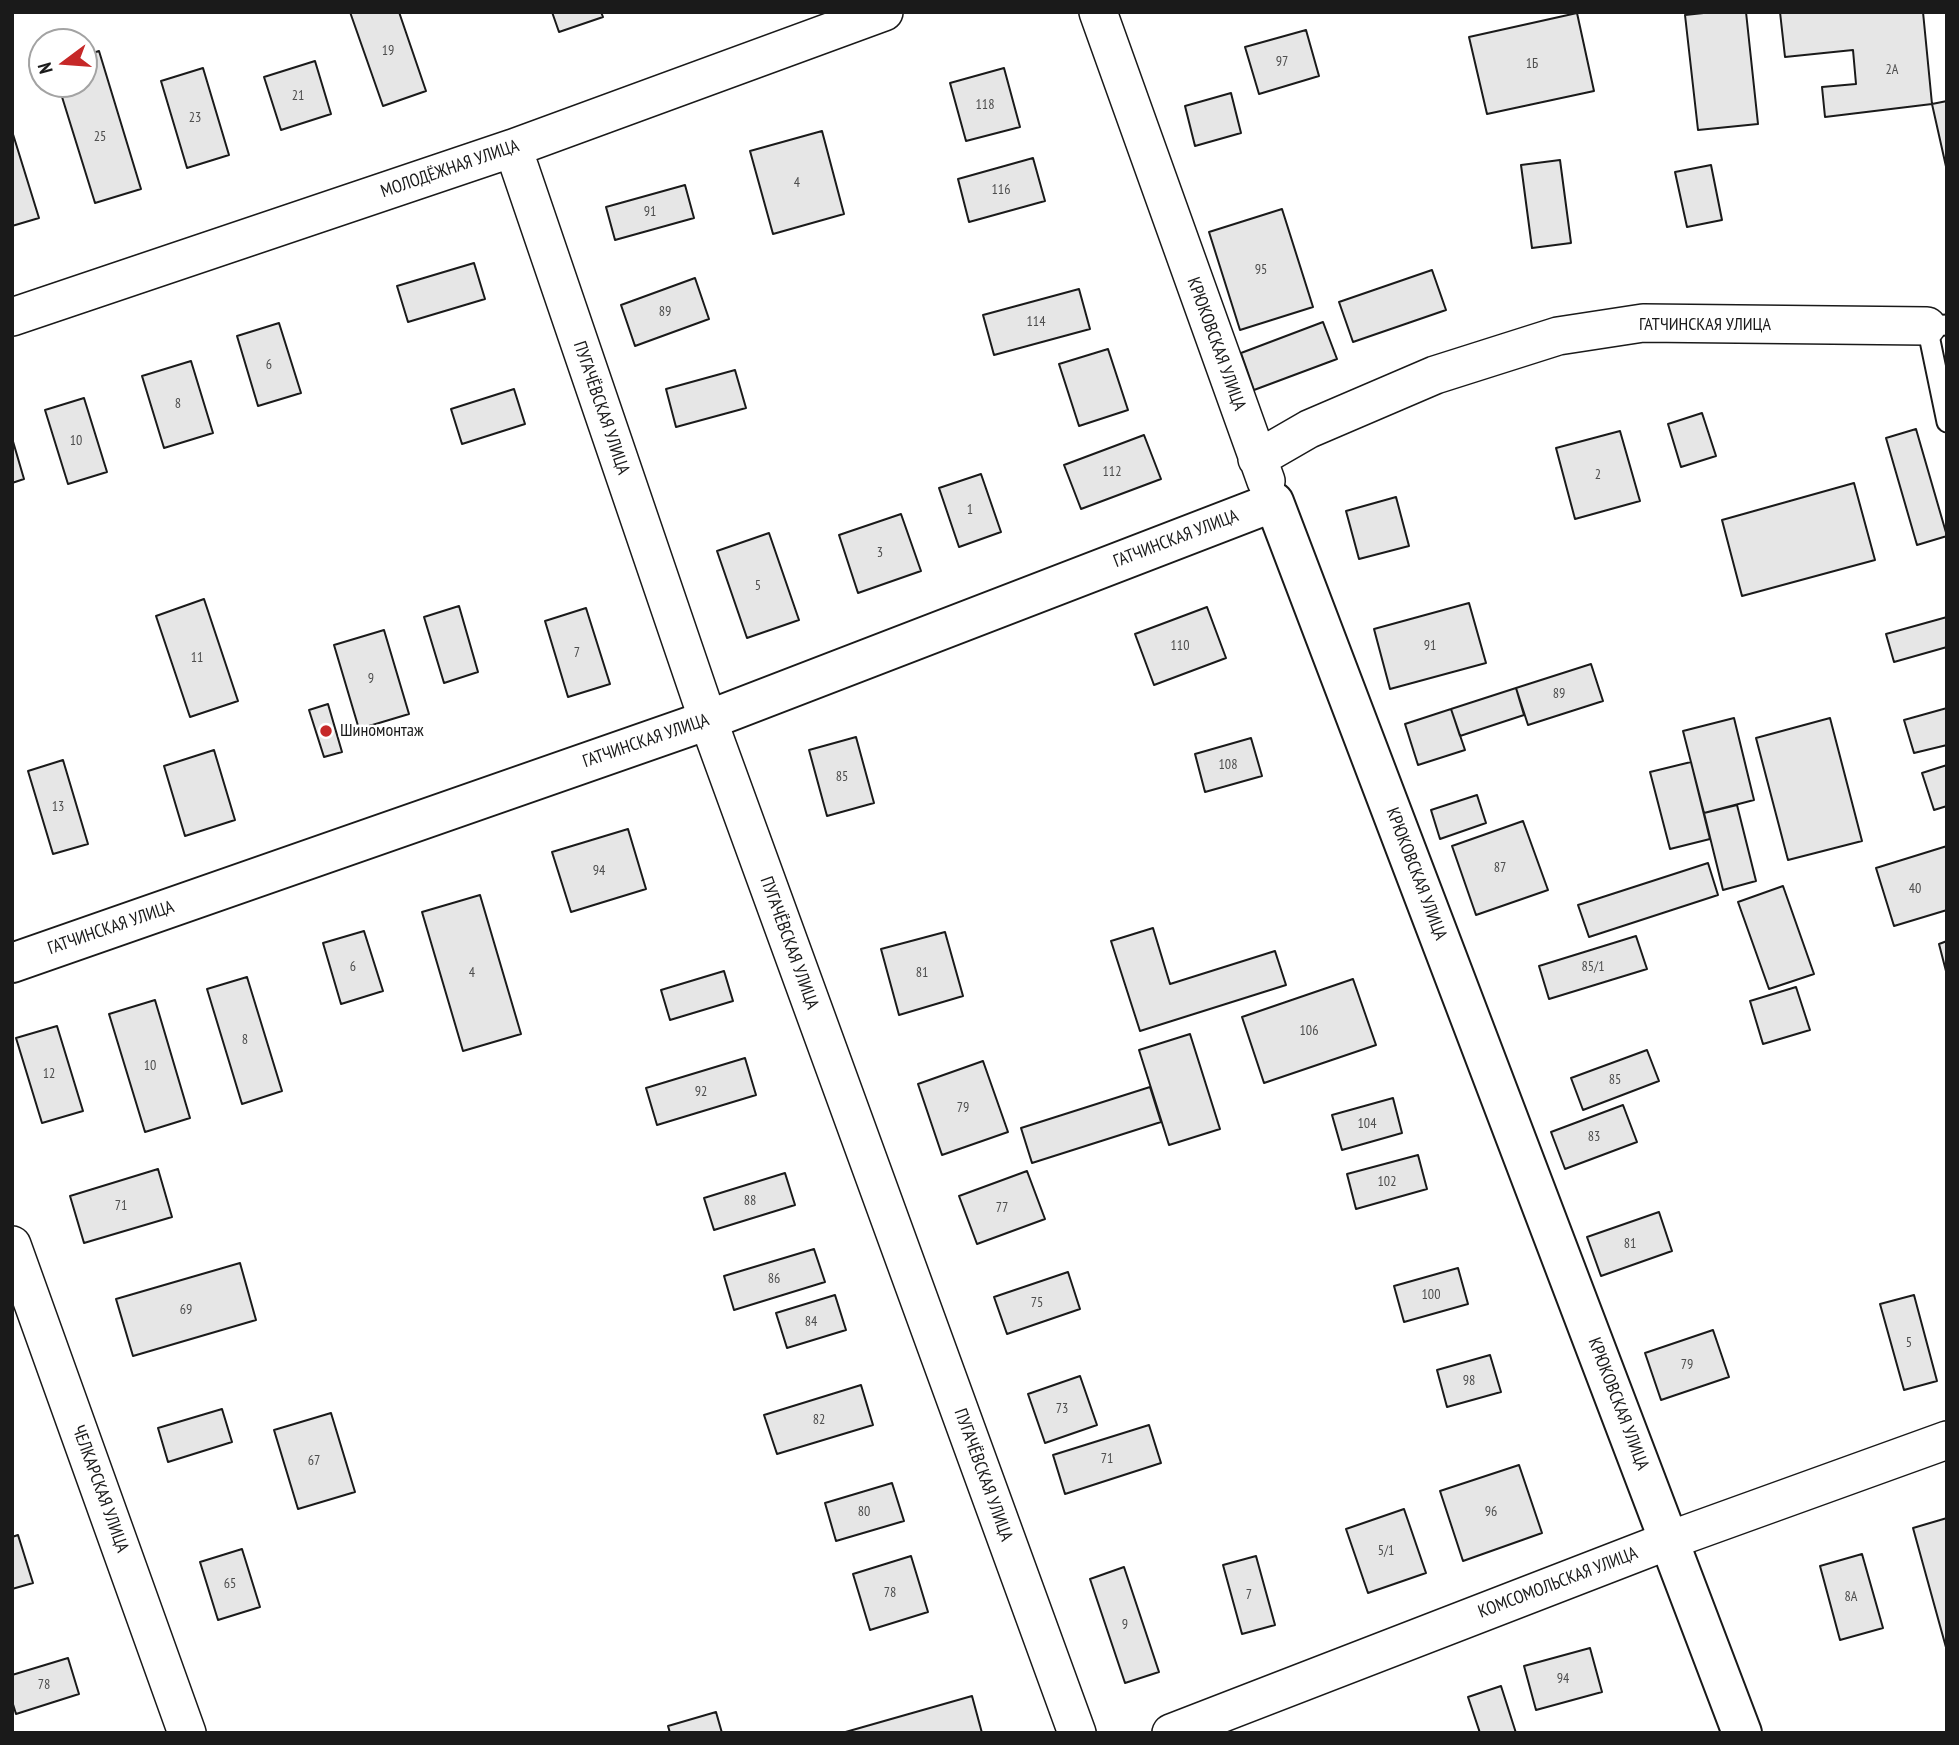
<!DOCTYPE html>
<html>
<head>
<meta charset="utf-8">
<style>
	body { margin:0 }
	#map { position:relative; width:1959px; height:1745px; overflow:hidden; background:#fff; font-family:"PT Sans Narrow",sans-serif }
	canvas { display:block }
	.frame { position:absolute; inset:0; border:14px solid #1a1a1a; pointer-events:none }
	.north { position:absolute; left:28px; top:28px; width:70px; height:70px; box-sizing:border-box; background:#fff; border:2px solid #a3a3a3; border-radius:50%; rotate:254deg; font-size:19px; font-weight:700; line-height:28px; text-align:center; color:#1a1a1a }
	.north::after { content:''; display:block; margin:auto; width:24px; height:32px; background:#c62828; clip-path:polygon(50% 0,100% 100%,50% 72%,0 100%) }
</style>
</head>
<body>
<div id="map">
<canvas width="1959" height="1745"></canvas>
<div class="frame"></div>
<div class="north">N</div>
</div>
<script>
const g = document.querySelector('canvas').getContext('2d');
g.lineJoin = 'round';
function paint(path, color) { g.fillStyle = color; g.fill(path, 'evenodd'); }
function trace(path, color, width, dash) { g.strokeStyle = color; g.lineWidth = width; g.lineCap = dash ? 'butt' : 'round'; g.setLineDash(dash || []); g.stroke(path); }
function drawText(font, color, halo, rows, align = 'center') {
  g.font = font + ' "PT Sans Narrow",sans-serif'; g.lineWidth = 5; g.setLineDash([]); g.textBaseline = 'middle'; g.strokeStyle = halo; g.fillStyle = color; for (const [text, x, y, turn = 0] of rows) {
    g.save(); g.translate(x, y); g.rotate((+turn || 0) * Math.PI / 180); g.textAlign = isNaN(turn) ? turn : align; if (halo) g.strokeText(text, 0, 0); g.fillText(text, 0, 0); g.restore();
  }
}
const building = new Path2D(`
	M350,12H399L426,91L383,106Z
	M552,12H601L603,17L559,32Z
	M1713,12H1746L1758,124L1698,130L1685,15Z
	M1780,12H1923L1932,104L1825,117L1822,87L1856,84L1853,50L1785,57Z
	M1577,13L1594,91L1487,114L1469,37Z
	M1306,30L1319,76L1259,94L1245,47Z
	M99,51L141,189L95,203L58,84H84V56Z
	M315,61L331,114L281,130L264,77Z
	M203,68L229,155L187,168L161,81Z
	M1004,68L1020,127L966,141L950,83Z
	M1231,93L1241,133L1195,146L1185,106Z
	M1947,101V171L1932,104Z
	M12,131L39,218L12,226Z
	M822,131L844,214L773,234L750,151Z
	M1033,158L1045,201L969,222L958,179Z
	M1560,160L1571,243L1532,248L1521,165Z
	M1711,165L1722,220L1687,227L1675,172Z
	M685,185L694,218L615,240L606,207Z
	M1282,209L1313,307L1240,330L1209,232Z
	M474,263L485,299L408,322L397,286Z
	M1432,270L1446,310L1353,342L1339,302Z
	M695,278L709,319L635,346L621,305Z
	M1079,289L1090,329L994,355L983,315Z
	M1323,322L1337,359L1254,390L1241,353Z
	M279,323L301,393L258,406L237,336Z
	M1108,349L1128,410L1079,426L1059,364Z
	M191,361L213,433L164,448L142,376Z
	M735,370L746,408L676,427L666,389Z
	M514,389L525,424L462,444L451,409Z
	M84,398L107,472L68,484L45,410Z
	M1702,413L1716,456L1681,467L1668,424Z
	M1916,429L1947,536L1917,545L1886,438Z
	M1620,431L1640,501L1575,519L1556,448Z
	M1144,435L1161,479L1081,509L1064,465Z
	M12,438L24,479L12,483Z
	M981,474L1001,532L959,547L939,488Z
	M1854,483L1875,560L1742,596L1722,520Z
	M1396,497L1409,546L1359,559L1346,511Z
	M901,514L921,571L858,593L839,535Z
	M769,533L799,620L747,638L717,551Z
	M204,599L238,701L190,717L156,616Z
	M1469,603L1486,663L1390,689L1374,629Z
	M459,606L478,672L444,683L424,617Z
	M1207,607L1226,658L1154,685L1135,634Z
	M586,608L610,684L568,697L545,621Z
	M1947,617V647L1894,662L1886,634Z
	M384,630L409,714L359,729L334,645Z
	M1591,664L1603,701L1528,725L1516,688Z
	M1516,688L1524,715L1460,736L1451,709Z
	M328,704L342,752L324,757L309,710Z
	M1947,708V745L1914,753L1904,720Z
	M1451,709L1465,750L1418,765L1405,724Z
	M1734,718L1754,800L1704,813L1683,731Z
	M1830,718L1862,841L1788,860L1756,738Z
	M856,737L874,803L827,816L809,750Z
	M1251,738L1262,776L1205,792L1195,754Z
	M214,750L235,820L185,836L164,766Z
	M63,760L88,844L53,854L28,771Z
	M1691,762L1710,839L1670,849L1650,772Z
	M1947,765V806L1934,810L1922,773Z
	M1477,795L1486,823L1440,839L1431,810Z
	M1737,805L1756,881L1723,890L1704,813Z
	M1523,821L1548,890L1476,915L1452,846Z
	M628,829L646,889L571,912L552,852Z
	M1947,846V910L1894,926L1876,868Z
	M1708,863L1718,895L1589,937L1578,905Z
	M1783,886L1814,974L1769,989L1738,902Z
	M480,895L521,1034L463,1051L422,912Z
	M1153,928L1170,984L1275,951L1286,985L1140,1031L1111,941Z
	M364,931L383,991L341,1004L323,943Z
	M945,932L963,996L899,1015L881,949Z
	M1636,936L1647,969L1549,999L1539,966Z
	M1947,941V975L1939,944Z
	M724,971L733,1001L670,1020L661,990Z
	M247,977L282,1091L242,1104L207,989Z
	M1353,979L1376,1045L1264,1083L1242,1017Z
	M1796,987L1810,1030L1763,1044L1750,1001Z
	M155,1000L190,1118L145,1132L109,1014Z
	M57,1026L83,1111L42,1123L16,1038Z
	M1190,1034L1220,1129L1169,1145L1139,1050Z
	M1647,1050L1659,1081L1583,1110L1571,1078Z
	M745,1058L756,1095L657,1125L646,1088Z
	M983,1061L1008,1132L942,1155L918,1084Z
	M1150,1087L1161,1122L1032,1163L1021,1128Z
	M1393,1098L1402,1133L1342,1150L1332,1115Z
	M1623,1105L1637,1142L1565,1169L1551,1132Z
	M1418,1155L1427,1189L1356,1209L1347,1174Z
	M158,1169L172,1217L84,1243L70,1196Z
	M1027,1171L1045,1219L977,1244L959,1196Z
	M785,1173L795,1205L714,1230L704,1198Z
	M1659,1212L1672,1251L1601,1276L1587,1237Z
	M814,1249L825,1282L734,1310L724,1276Z
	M240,1263L256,1320L133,1356L116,1299Z
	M1458,1268L1468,1304L1404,1322L1394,1286Z
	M1068,1272L1080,1309L1007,1334L994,1297Z
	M835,1295L846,1330L787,1348L776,1313Z
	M1914,1295L1937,1381L1904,1390L1880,1304Z
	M1713,1330L1729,1377L1661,1400L1645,1353Z
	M1490,1355L1501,1392L1447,1407L1437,1370Z
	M1080,1376L1097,1425L1045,1443L1028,1394Z
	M861,1385L873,1425L777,1454L764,1415Z
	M222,1409L232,1442L168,1462L158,1428Z
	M331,1413L355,1492L298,1509L274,1430Z
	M1149,1425L1161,1463L1065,1494L1053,1455Z
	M1519,1465L1542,1533L1463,1561L1440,1491Z
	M892,1483L904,1521L836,1541L825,1503Z
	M1404,1509L1426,1573L1368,1593L1346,1529Z
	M1947,1518V1651L1913,1528Z
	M18,1535L33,1583L12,1589V1537Z
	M242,1549L260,1607L218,1620L200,1562Z
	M1862,1554L1883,1628L1840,1640L1820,1566Z
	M911,1556L928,1612L870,1630L853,1574Z
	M1256,1556L1275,1625L1242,1634L1223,1565Z
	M1124,1567L1159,1672L1125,1683L1090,1579Z
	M1590,1648L1602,1692L1536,1710L1524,1666Z
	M68,1658L79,1694L16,1714L12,1701V1675Z
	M1501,1686L1516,1733H1480L1468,1697Z
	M972,1696L982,1733H842Z
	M716,1712L722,1733H670L668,1726Z`);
const lane = new Path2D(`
	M1947,325L1927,326L1947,422`);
const street = new Path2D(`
	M1098,12L1266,481
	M513,148L708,720L1077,1733
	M12,317L513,148L884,12
	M1257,459L1309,429L1435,375L1558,336L1643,323L1927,326
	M12,1245L187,1733
	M1171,1733L1670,1540L1947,1440`);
const secondary = new Path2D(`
	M12,963L708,720L1274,502L1742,1733`);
const markers = [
	[326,731,7,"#c62828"]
];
const numberNames = [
	["19",388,51],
	["97",1282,62],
	["1Б",1532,64],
	["2А",1892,70],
	["21",298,96],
	["118",985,105],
	["23",195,118],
	["25",100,137],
	["4",797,183],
	["116",1001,190],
	["91",650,212],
	["95",1261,270],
	["89",665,312],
	["114",1036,322],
	["6",269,365],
	["8",178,404],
	["10",76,441],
	["112",1112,472],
	["2",1598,475],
	["1",970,510],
	["3",880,553],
	["5",758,586],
	["110",1180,646],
	["91",1430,646],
	["7",577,653],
	["11",197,658],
	["9",371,679],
	["89",1559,694],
	["108",1228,765],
	["85",842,777],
	["13",58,807],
	["87",1500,868],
	["94",599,871],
	["40",1915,889],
	["6",353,967],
	["85/1",1593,967],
	["4",472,973],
	["81",922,973],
	["106",1309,1031],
	["8",245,1040],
	["10",150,1066],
	["12",49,1074],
	["85",1615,1080],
	["92",701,1092],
	["79",963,1108],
	["104",1367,1124],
	["83",1594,1137],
	["102",1387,1182],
	["88",750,1201],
	["71",121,1206],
	["77",1002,1208],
	["81",1630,1244],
	["86",774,1279],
	["100",1431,1295],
	["75",1037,1303],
	["69",186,1310],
	["84",811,1322],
	["5",1909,1343],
	["79",1687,1365],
	["98",1469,1381],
	["73",1062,1409],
	["82",819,1420],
	["71",1107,1459],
	["67",314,1461],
	["80",864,1512],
	["96",1491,1512],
	["5/1",1386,1551],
	["65",230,1584],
	["78",890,1593],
	["7",1249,1595],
	["8А",1851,1597],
	["9",1125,1625],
	["94",1563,1679],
	["78",44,1685]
];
const streetNames = [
	["МОЛОДЁЖНАЯ УЛИЦА",450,169,-19],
	["ГАТЧИНСКАЯ УЛИЦА",1705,325],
	["КРЮКОВСКАЯ УЛИЦА",1216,344,70],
	["ПУГАЧЁВСКАЯ УЛИЦА",601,408,71],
	["ГАТЧИНСКАЯ УЛИЦА",1176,539,-21],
	["ГАТЧИНСКАЯ УЛИЦА",646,741,-19],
	["КРЮКОВСКАЯ УЛИЦА",1416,874,69],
	["ГАТЧИНСКАЯ УЛИЦА",111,928,-19],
	["ПУГАЧЁВСКАЯ УЛИЦА",789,943,70],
	["КРЮКОВСКАЯ УЛИЦА",1618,1404,69],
	["ПУГАЧЁВСКАЯ УЛИЦА",983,1475,70],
	["ЧЕЛКАРСКАЯ УЛИЦА",100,1489,70],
	["КОМСОМОЛЬСКАЯ УЛИЦА",1558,1583,-21]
];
const poiNames = [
	["Шиномонтаж",340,731]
];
paint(building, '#e6e6e6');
trace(building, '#1a1a1a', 2);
trace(lane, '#1a1a1a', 23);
trace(street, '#1a1a1a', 40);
trace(secondary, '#1a1a1a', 42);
trace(lane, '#fff', 19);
trace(street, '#fff', 37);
trace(secondary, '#fff', 38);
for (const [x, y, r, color] of markers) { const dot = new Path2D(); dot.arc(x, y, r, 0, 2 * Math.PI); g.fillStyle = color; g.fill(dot); trace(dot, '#fff', 2.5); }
drawText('14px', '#4d4d4d', null, numberNames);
drawText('18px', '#1a1a1a', '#fff', streetNames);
drawText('18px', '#1a1a1a', '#fff', poiNames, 'left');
</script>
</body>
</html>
